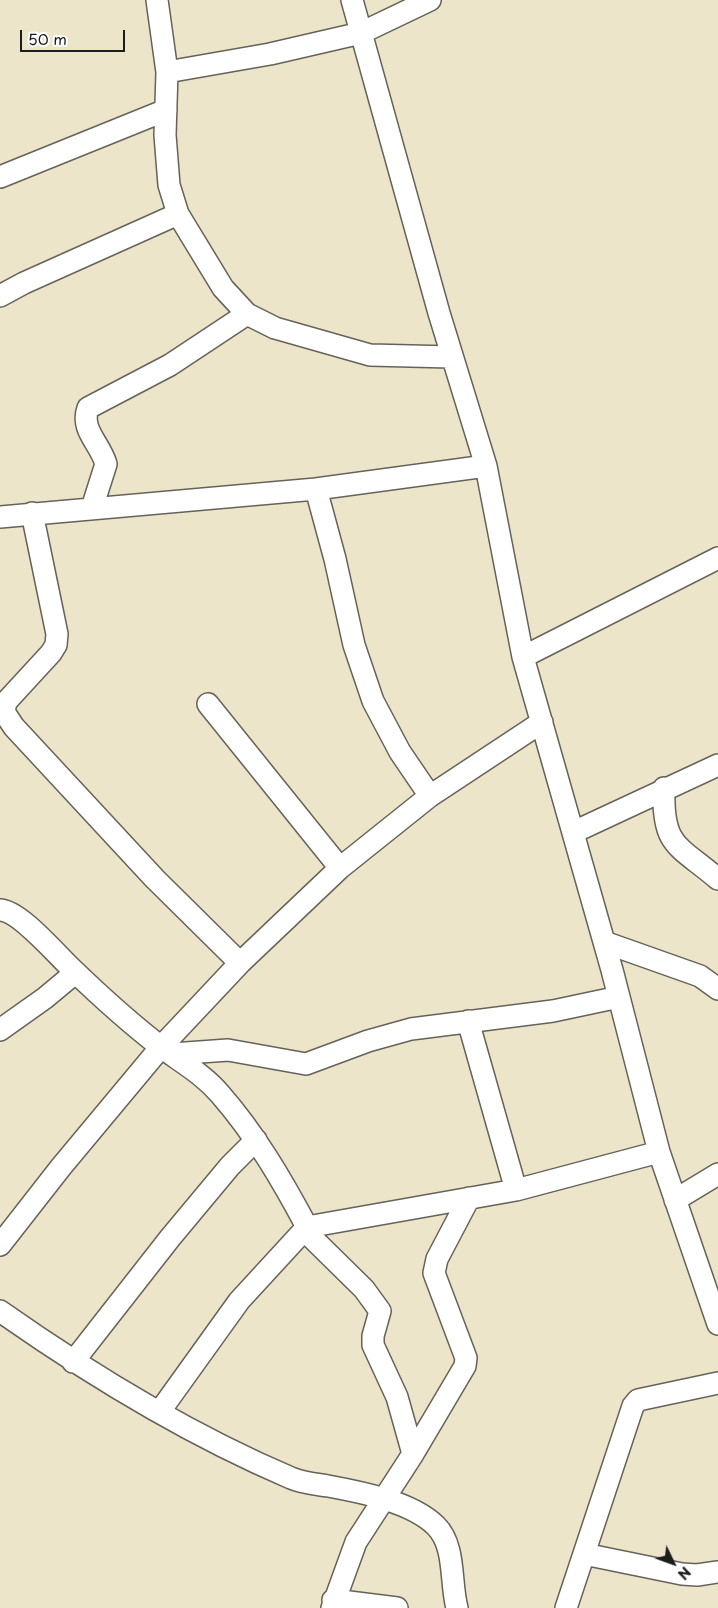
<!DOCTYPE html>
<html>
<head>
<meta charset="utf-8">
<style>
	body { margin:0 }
	#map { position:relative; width:718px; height:1608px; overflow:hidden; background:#ede5c9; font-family:"Playpen Sans",sans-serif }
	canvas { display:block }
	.north { position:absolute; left:648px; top:1538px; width:50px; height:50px; -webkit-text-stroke:4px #fff; paint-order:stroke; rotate:132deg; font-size:14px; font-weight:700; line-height:20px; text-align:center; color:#1c1c1c }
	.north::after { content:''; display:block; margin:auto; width:18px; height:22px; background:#1c1c1c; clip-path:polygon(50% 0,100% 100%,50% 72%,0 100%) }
	.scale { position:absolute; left:20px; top:30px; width:105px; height:22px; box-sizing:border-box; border:2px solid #1c1c1c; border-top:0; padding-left:6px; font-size:15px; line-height:18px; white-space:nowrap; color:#1c1c1c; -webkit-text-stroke:4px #fff; paint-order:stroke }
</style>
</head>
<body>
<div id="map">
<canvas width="718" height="1608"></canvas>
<div class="north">N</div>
<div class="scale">50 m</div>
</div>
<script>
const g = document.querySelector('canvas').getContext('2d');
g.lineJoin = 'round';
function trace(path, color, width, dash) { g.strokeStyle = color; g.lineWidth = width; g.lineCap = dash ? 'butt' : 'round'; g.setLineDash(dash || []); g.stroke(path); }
const minor = new Path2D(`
	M157,0L167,72L165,135L169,185L178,214L223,288L247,314L275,328L370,355L451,357
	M352,0L439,313L486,466L523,657L612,970L659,1152L718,1324
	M167,72L270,54L361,33L430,0
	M0,177L166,110
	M0,296L24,283L178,214
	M316,489L335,559L354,645L373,701L400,752L430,796
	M92,508L106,464C100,443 80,430 88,408L170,365L247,314
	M32,513L57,634L56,645L51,653L6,702L4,712L14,727L155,879L240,963
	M0,517L316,489L486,466
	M523,657L718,558
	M208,704L340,868
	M664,788C662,847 678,845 718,879
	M574,832L718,765
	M0,910C19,910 57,955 72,969C99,995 131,1024 161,1047C181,1062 203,1074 220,1094C255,1134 282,1180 307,1227L516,1190L659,1152
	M604,942L700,976L718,989
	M468,1021L516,1190
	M0,1030L45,998L75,973
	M172,1054L228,1050L306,1064L368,1041L411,1029L553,1011L619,997
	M675,1200L718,1174
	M304,1230L364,1289L380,1311L373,1336V1345L397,1397L413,1454L356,1542L332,1608
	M0,1245L61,1167L161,1047L240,963L340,868L430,796L542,722
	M0,1311C91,1375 188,1434 291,1478C302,1483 316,1484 328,1486C361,1492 412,1502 436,1526C456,1546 450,1582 457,1608
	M73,1362L170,1238L230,1166L256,1140
	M160,1411L239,1301L307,1227
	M413,1454L465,1366L466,1358L434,1273L437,1259L469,1198
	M584,1554L682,1574L697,1575L718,1572
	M333,1600L397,1608
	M566,1608L633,1406L638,1400L718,1383`);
trace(minor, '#656259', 24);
trace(minor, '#fff', 21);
</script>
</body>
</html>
